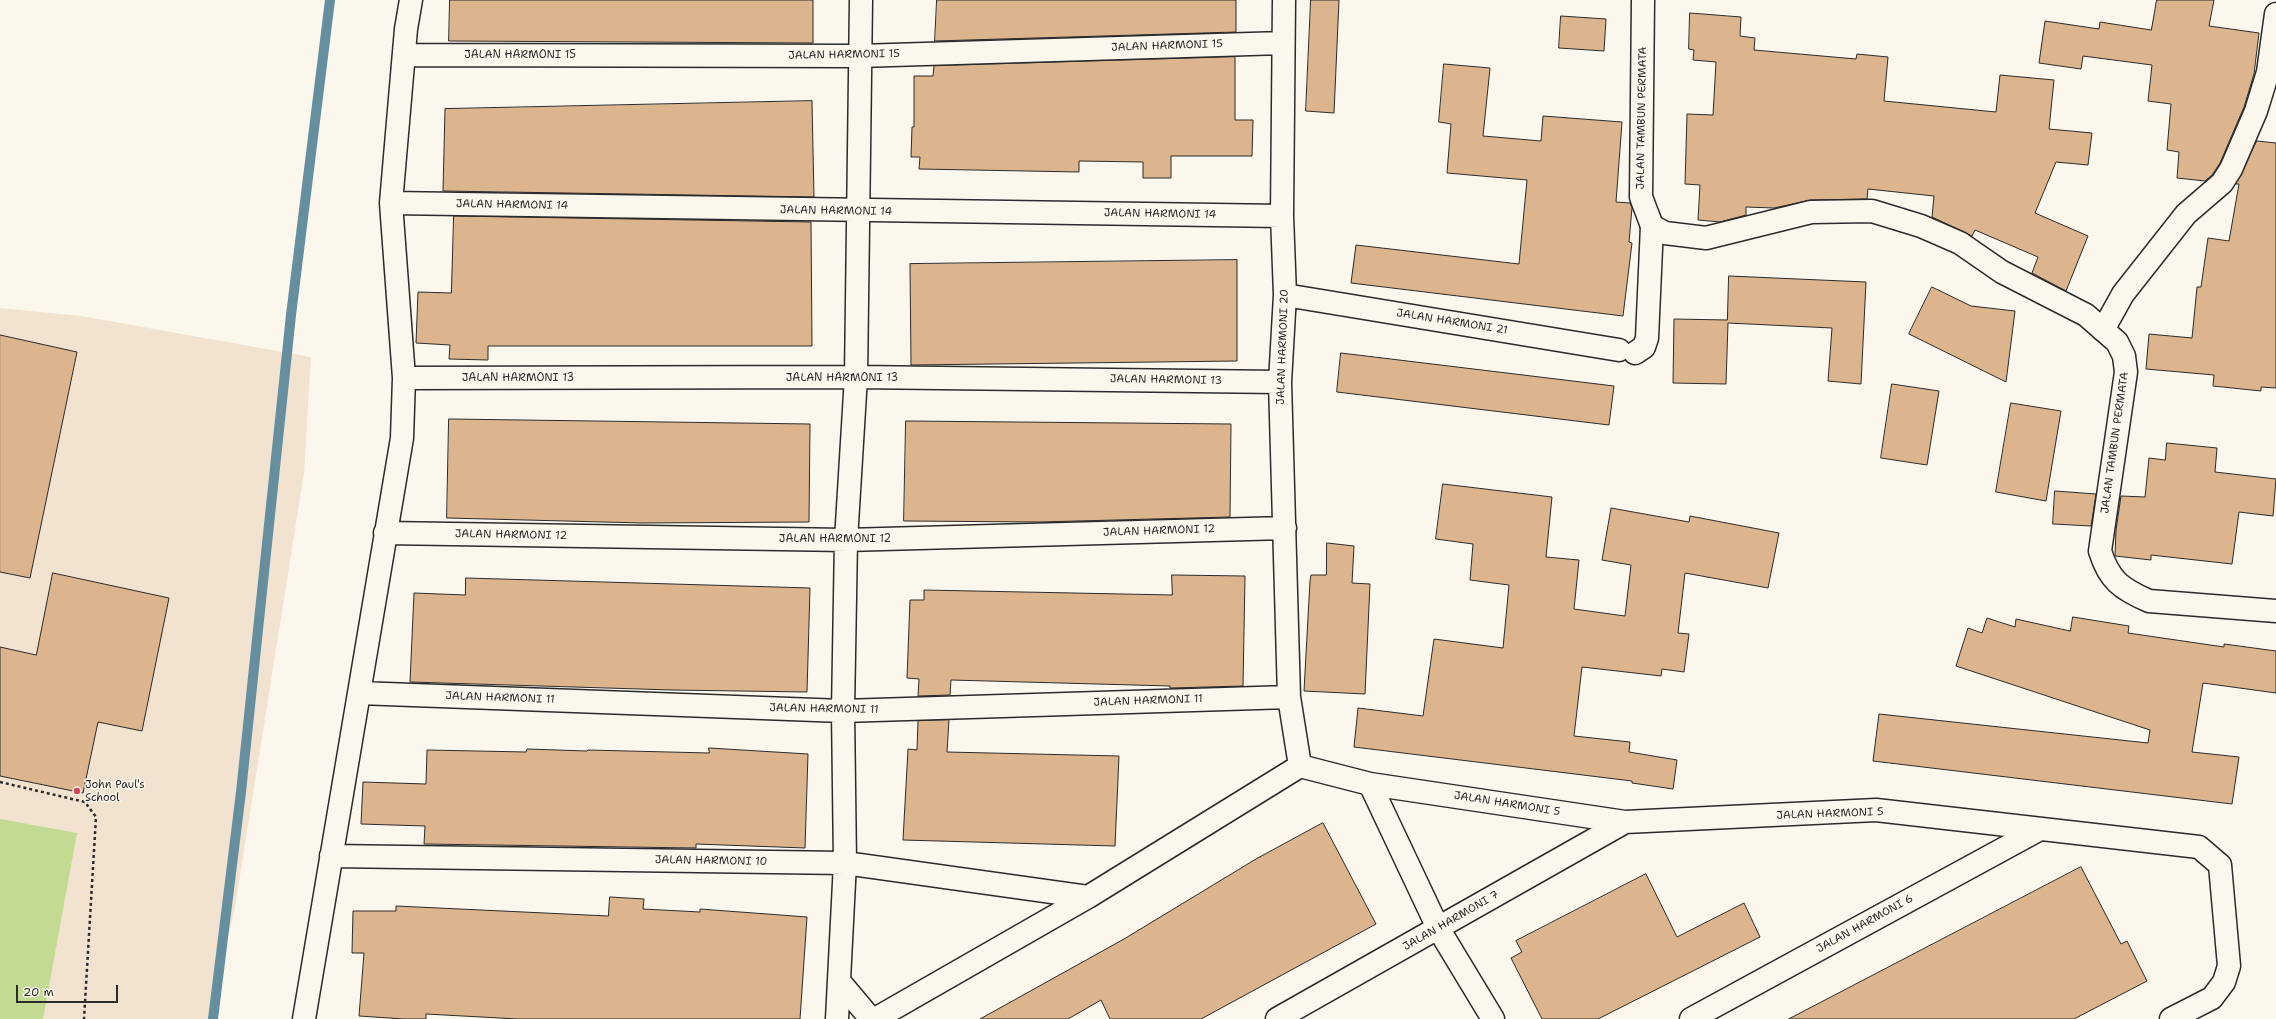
<!DOCTYPE html>
<html>
<head>
<meta charset="utf-8">
<style>
	body { margin:0 }
	#map { position:relative; width:2276px; height:1019px; overflow:hidden; background:#fbf7ec; font-family:"Shantell Sans",sans-serif }
	canvas { display:block }
	.scale { position:absolute; left:16px; top:985px; width:102px; height:18px; box-sizing:border-box; border:2px solid #2b2b2b; border-top:0; padding-left:5px; font-size:12px; line-height:14px; white-space:nowrap; color:#2b2b2b; -webkit-text-stroke:3px #fbf7ec; paint-order:stroke }
</style>
</head>
<body>
<div id="map">
<canvas width="2276" height="1019"></canvas>
<div class="scale">20 m</div>
</div>
<script>
const g = document.querySelector('canvas').getContext('2d');
g.lineJoin = 'round';
function paint(path, color) { g.fillStyle = color; g.fill(path, 'evenodd'); }
function trace(path, color, width, dash) { g.strokeStyle = color; g.lineWidth = width; g.lineCap = dash ? 'butt' : 'round'; g.setLineDash(dash || []); g.stroke(path); }
function drawText(font, color, halo, rows, align = 'center') {
  g.font = font + ' "Shantell Sans",sans-serif'; g.lineWidth = 3; g.setLineDash([]); g.textBaseline = 'middle'; g.strokeStyle = halo; g.fillStyle = color; for (const [text, x, y, turn = 0] of rows) {
    g.save(); g.translate(x, y); g.rotate((+turn || 0) * Math.PI / 180); g.textAlign = isNaN(turn) ? turn : align; if (halo) g.strokeText(text, 0, 0); g.fillText(text, 0, 0); g.restore();
  }
}
const built = new Path2D(`
	M0,308L81,316L311,357L304,473L235,907L209,1019H0Z`);
const green = new Path2D(`
	M0,819L77,833L43,1019H0Z`);
const stream = new Path2D(`
	M213,1019L241,792L291,315L330,0`);
const building = new Path2D(`
	M450,0H813V43L449,41Z
	M937,0H1236V32L935,41Z
	M1311,0H1339L1334,113L1306,111Z
	M2157,0H2214L2209,26L2259,33L2254,74L2244,107L2220,163L2212,175L2205,181L2177,178L2179,152L2167,150L2171,104L2148,101L2152,65L2083,56L2081,69L2039,63L2045,21L2099,29L2100,22L2151,30Z
	M1690,13L1741,17L1740,36L1755,38L1754,50L1856,59L1857,54L1888,57L1884,101L1996,112L2000,75L2054,80L2049,129L2092,133L2088,165L2056,162L2035,213L2088,236L2066,291L2032,273L2038,257L1975,230L1972,236L1932,217L1934,196L1868,189L1867,199L1811,200L1774,208L1746,207V215L1720,222L1698,220L1700,185L1685,184L1687,114L1713,115L1716,62L1693,60L1694,50L1689,49Z
	M1561,16L1606,19L1604,51L1559,48Z
	M1235,57V120H1253L1252,156H1171V178H1143V162L1079,161V172L919,169L920,157H911L912,127H914V76H933L934,66Z
	M1444,64L1490,68L1483,136L1541,141L1543,116L1622,122L1616,202L1630,203L1632,208L1629,242L1632,243L1623,316L1351,283L1356,245L1519,264L1527,180L1447,173L1451,124L1439,122Z
	M812,101L814,197L443,191L445,109Z
	M2257,141L2276,143V388L2261,387V391L2213,386L2214,375L2146,369L2149,334L2192,338L2197,287H2201L2208,238L2229,241L2239,184H2236Z
	M454,216L811,222L812,346H488V360L449,359L450,345L416,343L418,292L451,293Z
	M1237,260V361L911,365L910,264Z
	M1729,276L1866,282L1861,384L1828,381L1832,328L1728,323L1726,384L1673,383L1674,319L1727,320Z
	M1932,287L1971,306L2015,311L2006,382L1909,334Z
	M0,335L77,352L30,578L0,572Z
	M1341,353L1614,386L1609,425L1337,392Z
	M1892,384L1939,391L1927,465L1881,458Z
	M2011,403L2061,411L2046,501L1996,492Z
	M449,419L810,424L809,522L643,523L447,518Z
	M906,421L1231,424L1230,517L1039,522L904,521Z
	M2167,443L2217,448L2215,472L2276,479L2273,516L2239,512L2232,564L2151,555V560L2115,556L2116,530L2121,496L2145,497L2149,458L2165,460Z
	M1443,484L1552,497L1546,557L1579,560L1574,609L1625,616L1631,565L1602,560L1611,508L1689,522L1690,516L1779,533L1768,588L1685,573L1678,633L1689,634L1684,672L1662,669L1661,676L1582,667L1574,736L1630,742L1629,752L1677,760L1673,789L1632,783V781L1354,747L1358,708L1423,716L1434,639L1503,648L1509,585L1470,580L1473,544L1436,539Z
	M2055,491L2096,494L2091,526L2053,524Z
	M1327,543L1354,546L1352,583L1370,584L1365,694L1304,691L1310,581L1311,575H1326Z
	M53,573L169,598L142,731L98,722L83,793L0,776V647L36,655Z
	M1172,575L1245,576L1243,686L1170,688V686L951,680L950,695L918,696L919,679L907,678L910,600H924V590L1172,595Z
	M466,578L810,588L807,692L672,690L410,682L414,593L465,595Z
	M2073,617L2129,626L2128,633L2224,647V644L2276,651V693L2203,683L2192,752L2239,757L2232,804L1873,761L1879,714L2148,743L2150,730L1956,666L1968,628L1982,633L1987,618L2015,627L2016,619L2070,631Z
	M949,720L947,752L1119,756L1115,846L903,840L908,749L917,750L918,721Z
	M709,748L808,754L805,848L696,844V848L424,844L425,826L361,824L363,782L426,784L427,750L526,752L527,749L587,751L588,750L709,753Z
	M1323,823L1376,924L1201,1019H1110L1101,1000L1068,1019H980L1124,939L1256,859Z
	M2081,867L2121,944L2127,941L2147,981L2074,1019H1789Z
	M1646,874L1677,937L1744,903L1760,937L1598,1019H1542L1511,958L1522,952L1516,941Z
	M610,897L644,899L643,909L700,912V909L807,917L800,1019H518L426,1014V1019H404L359,1016L364,953H352L353,911H396V906L608,916Z`);
const path = new Path2D(`
	M0,782L85,802L96,817L84,1019`);
const street = new Path2D(`
	M1284,0L1282,216L1285,295L1280,382L1289,697L1300,766
	M404,55L859,56L1283,43
	M391,203L1282,216
	M1285,295L1619,350
	M2103,330L2123,294L2186,214L2222,183L2231,169L2256,111L2268,72L2276,14
	M1635,353L1644,347L1647,338L1652,226
	M404,378L856,377L1280,382
	M385,533L846,540L1285,528
	M359,693L843,711L1289,697
	M1300,766L1370,784L1625,822L1876,810L2199,847L2220,865L2229,966L2224,982L2212,998L2171,1019
	M1370,784L1438,928L1493,1019
	M331,856L845,863L1088,897
	M839,981L871,1019
	M304,1019L402,438L404,378L391,203L406,29L411,0
	M837,1019L845,863L843,711L846,540L856,377L861,0
	M875,1019L1088,897L1300,766
	M1277,1019L1625,822
	M1691,1019L2040,829`);
const secondary = new Path2D(`
	M1643,0L1641,197L1652,226L1665,233L1706,238L1811,212L1872,211L1921,226L1960,243L2002,272L2086,315L2117,342L2124,356L2126,372L2100,551C2109,580 2121,589 2149,601L2276,611`);
const markers = [
	[77,791,4,"#d1495b"]
];
const streetNames = [
	["JALAN HARMONI 15",1167,46,-2],
	["JALAN HARMONI 15",520,55],
	["JALAN HARMONI 15",844,55,-1],
	["JALAN TAMBUN PERMATA",1642,118,-89],
	["JALAN HARMONI 14",512,205,1],
	["JALAN HARMONI 14",836,211,1],
	["JALAN HARMONI 14",1160,214,1],
	["JALAN HARMONI 21",1452,322,9],
	["JALAN HARMONI 20",1283,347,-88],
	["JALAN HARMONI 13",518,378],
	["JALAN HARMONI 13",842,378],
	["JALAN HARMONI 13",1166,380,1],
	["JALAN TAMBUN PERMATA",2115,443,-82],
	["JALAN HARMONI 12",1159,531,-2],
	["JALAN HARMONI 12",511,535,1],
	["JALAN HARMONI 12",835,539],
	["JALAN HARMONI 11",500,698,2],
	["JALAN HARMONI 11",1148,701,-2],
	["JALAN HARMONI 11",824,709,1],
	["JALAN HARMONI 5",1507,804,9],
	["JALAN HARMONI 5",1830,814,-2],
	["JALAN HARMONI 10",711,861,1],
	["JALAN HARMONI 7",1451,921,-30],
	["JALAN HARMONI 6",1865,924,-29]
];
const poiNames = [
	["John Paul's",85,785],
	["School",85,798]
];
paint(built, '#f2e3d0');
paint(green, '#c2da91');
trace(stream, '#658f9f', 10);
paint(building, '#dcb48d');
trace(building, '#2b2b2b', 1);
trace(street, '#2b2b2b', 25);
trace(secondary, '#2b2b2b', 25);
trace(path, '#2b2b2b', 2.5, [3, 3]);
trace(street, '#fbf7ec', 22);
trace(secondary, '#fbf7ec', 22);
for (const [x, y, r, color] of markers) { const dot = new Path2D(); dot.arc(x, y, r, 0, 2 * Math.PI); g.fillStyle = color; g.fill(dot); trace(dot, '#fbf7ec', 1.5); }
drawText('11px', '#2b2b2b', '#fbf7ec', streetNames);
drawText('11px', '#2b2b2b', '#fbf7ec', poiNames, 'left');
</script>
</body>
</html>
